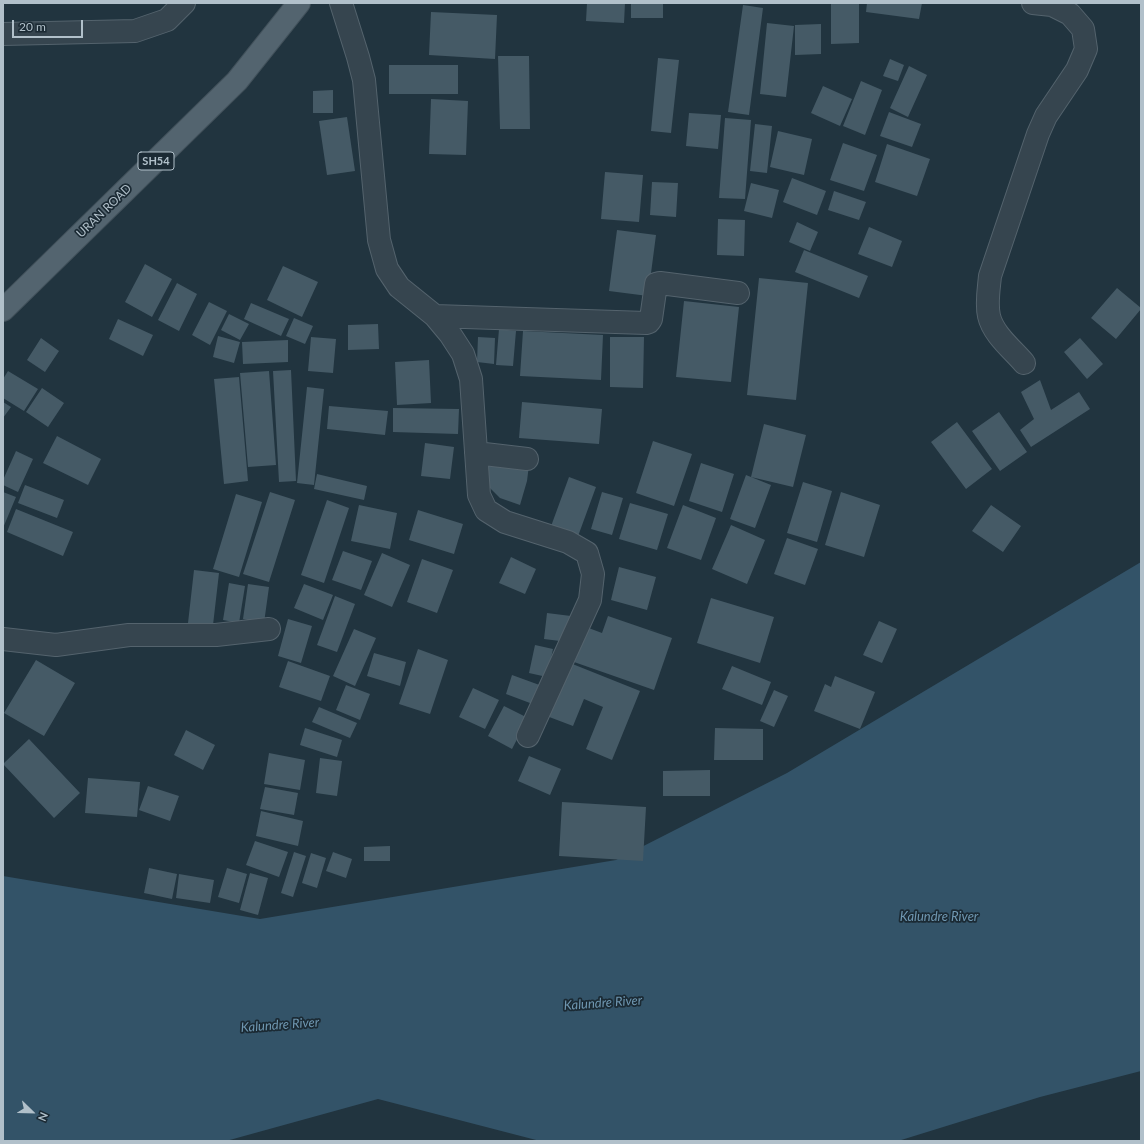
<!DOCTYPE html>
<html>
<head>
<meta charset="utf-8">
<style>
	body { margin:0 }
	#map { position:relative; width:1144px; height:1144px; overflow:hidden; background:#21343f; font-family:Lato,sans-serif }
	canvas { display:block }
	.frame { position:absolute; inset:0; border:4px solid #b1c0ca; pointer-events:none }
	.north { position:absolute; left:12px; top:1092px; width:40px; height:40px; -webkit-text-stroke:3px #1b2a34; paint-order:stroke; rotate:113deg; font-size:11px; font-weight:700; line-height:16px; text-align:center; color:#b1c0ca }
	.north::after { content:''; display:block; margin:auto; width:14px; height:18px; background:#b1c0ca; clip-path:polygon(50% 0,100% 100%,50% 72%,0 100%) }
	.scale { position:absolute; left:12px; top:20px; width:71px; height:18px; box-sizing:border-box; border:2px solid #b1c0ca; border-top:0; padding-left:5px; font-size:12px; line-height:14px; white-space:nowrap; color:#b1c0ca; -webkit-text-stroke:3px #1b2a34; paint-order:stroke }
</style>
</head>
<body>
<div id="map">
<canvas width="1144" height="1144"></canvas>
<div class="frame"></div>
<div class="north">N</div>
<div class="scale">20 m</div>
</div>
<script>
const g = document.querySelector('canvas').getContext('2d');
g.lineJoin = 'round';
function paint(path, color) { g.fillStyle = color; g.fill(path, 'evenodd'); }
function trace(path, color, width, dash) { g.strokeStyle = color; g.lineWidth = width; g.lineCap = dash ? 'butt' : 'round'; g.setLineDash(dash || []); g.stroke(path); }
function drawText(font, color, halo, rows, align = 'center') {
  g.font = font + ' Lato,sans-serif'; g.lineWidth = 3.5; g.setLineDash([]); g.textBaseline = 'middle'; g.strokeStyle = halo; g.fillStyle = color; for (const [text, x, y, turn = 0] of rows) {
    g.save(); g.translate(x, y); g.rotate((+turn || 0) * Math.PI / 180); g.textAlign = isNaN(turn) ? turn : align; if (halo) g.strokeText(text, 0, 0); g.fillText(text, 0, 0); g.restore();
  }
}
const water = new Path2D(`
	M1141,562V1071L1040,1097L898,1141H540L378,1099L226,1141H3V876L260,919L616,860L787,773Z`);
const building = new Path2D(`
	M587,3H625L624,23L586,21Z
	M631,3H663V18H631Z
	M859,3V43L831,44V4Z
	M867,3H922L919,19L866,12Z
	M743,5L763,8L749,115L728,112Z
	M431,12L497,15L495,59L429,55Z
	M767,23L794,26L786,97L760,94Z
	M821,24V54L795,55V25Z
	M498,56H529L530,129H500Z
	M658,58L679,60L671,133L651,131Z
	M890,59L904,65L898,81L883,76Z
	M389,65H458V94H389Z
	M909,66L927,75L908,117L890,108Z
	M861,81L882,90L865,135L843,126Z
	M823,86L852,99L840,126L811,113Z
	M333,90V113H313V91Z
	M431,99L468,101L466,155L429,154Z
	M889,112L921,124L912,147L880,136Z
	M689,113L721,115L718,149L686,146Z
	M347,117L355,171L327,175L319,121Z
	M725,118L751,120L745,199L719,198Z
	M755,124L772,126L767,173L750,171Z
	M778,131L812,139L804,175L770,167Z
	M843,143L877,155L864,191L830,180Z
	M887,144L930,159L917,196L875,182Z
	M605,172L643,175L639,222L601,219Z
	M792,178L826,191L817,215L783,202Z
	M652,182L678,183L676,217L650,215Z
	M751,183L779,190L772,218L744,211Z
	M834,191L866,202L859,220L828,210Z
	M718,219L745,220L744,256L717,255Z
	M797,222L818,232L810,251L789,242Z
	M869,227L902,241L892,267L858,254Z
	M617,230L656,235L648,296L609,291Z
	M804,250L868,276L859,298L795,272Z
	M145,264L172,279L152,317L125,302Z
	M283,266L318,282L302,317L267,300Z
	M759,278L808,283L796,400L747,395Z
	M177,283L197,294L179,331L158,320Z
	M1117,288L1141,308V309L1116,339L1091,318Z
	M684,301L739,307L731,382L676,377Z
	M209,302L227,311L210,345L192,335Z
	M251,303L289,319L281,336L244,319Z
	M229,314L249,324L240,340L221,330Z
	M294,318L313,326L305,344L286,336Z
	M118,319L153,335L143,356L109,339Z
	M378,324L379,349L348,350V325Z
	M499,329L516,331L513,366L496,365Z
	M523,331L603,335L601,380L520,376Z
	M218,336L240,342L234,363L213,357Z
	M311,337L336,339L333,373L308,371Z
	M478,337L495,338L494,364L477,362Z
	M610,337H644L643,388L610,387Z
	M41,338L59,351L45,372L27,360Z
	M1080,338L1103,364L1087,379L1064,352Z
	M288,340V362L243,364L242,342Z
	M429,360L431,403L397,405L395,362Z
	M291,370L296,481L279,482L273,371Z
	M8,371L38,389L24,411L3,398V379Z
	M269,371L276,465L248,467L240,373Z
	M239,377L248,481L224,484L214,379Z
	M1040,380L1051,410L1079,392L1090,409L1031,447L1020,430L1034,419L1021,392Z
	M307,387L324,389L314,485L297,483Z
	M42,388L64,403L48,427L26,412Z
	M3,402L11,407L3,418Z
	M522,402L602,409L599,444L519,438Z
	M329,406L388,411L385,435L327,429Z
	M393,408L459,409L458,434L393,432Z
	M999,412L1027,452L1000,471L972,431Z
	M957,422L992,469L966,489L931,442Z
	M764,424L806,435L793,487L751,477Z
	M57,436L101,459L88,485L43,463Z
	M653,441L692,454L674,506L636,493Z
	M425,443L454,447L450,479L421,476Z
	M16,451L33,459L18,492L3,485V480Z
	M485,458L529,465L527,481L520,505L500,498L490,488L486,474Z
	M701,463L734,474L722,512L689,501Z
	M317,474L367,486L364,500L314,489Z
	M746,475L771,485L755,528L730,519Z
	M569,477L596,487L577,539L550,529Z
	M803,482L832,491L817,542L787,533Z
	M25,485L64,500L57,518L18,503Z
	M3,492L16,497L3,528Z
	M270,492L295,500L269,582L243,574Z
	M602,492L623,498L612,535L591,529Z
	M841,492L880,505L864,557L825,545Z
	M236,494L262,502L239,577L213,569Z
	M327,500L349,508L324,583L301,575Z
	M630,503L668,514L657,550L619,539Z
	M359,505L397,513L390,549L351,541Z
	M683,505L716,518L701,560L667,548Z
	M991,505L1021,526L1003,552L972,531Z
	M16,509L73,532L63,556L7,532Z
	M418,510L463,524L454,554L409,540Z
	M731,525L765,540L747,584L712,569Z
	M787,538L818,549L805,585L774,574Z
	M343,551L372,561L361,590L332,580Z
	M382,553L410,565L392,607L364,595Z
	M511,557L536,569L525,594L499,583Z
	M422,559L453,570L437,613L407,602Z
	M619,567L656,577L647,610L611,600Z
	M194,570L219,573L213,625L188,623Z
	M229,583L245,586L239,623L223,620Z
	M248,584L269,587L264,623L243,619Z
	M304,584L333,595L323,620L294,608Z
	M335,596L355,604L337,652L317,645Z
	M711,598L774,617L760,663L697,643Z
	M547,613L571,616L568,642L544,639Z
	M608,616L672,638L654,690L574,662L586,627L602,633Z
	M288,619L312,626L301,663L278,656Z
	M879,621L897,629L882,663L863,655Z
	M354,629L376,638L355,686L333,676Z
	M535,645L553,649L547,677L529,673Z
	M418,649L448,660L430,714L399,704Z
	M374,653L406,662L400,686L367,676Z
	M36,660L75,683L44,736L4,713Z
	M288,661L330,676L321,701L279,687Z
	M565,661L640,691L612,760L586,749L603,707L584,699L573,726L544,715Z
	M732,666L771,682L762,705L722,689Z
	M512,675L545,687L538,706L506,694Z
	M835,676L875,692L860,729L814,711L825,684L831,687Z
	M346,685L370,694L360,720L336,710Z
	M473,688L499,700L485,729L459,717Z
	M774,690L788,696L774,727L760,721Z
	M504,706L528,718L512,749L488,736Z
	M319,707L357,723L350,738L312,722Z
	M305,728L342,740L337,757L300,745Z
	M715,728L763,729V760H714Z
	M186,730L215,745L203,770L174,755Z
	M29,739L80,793L54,818L3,764Z
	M269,753L305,760L300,790L264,784Z
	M529,756L561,769L550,795L518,781Z
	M320,758L342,761L337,796L316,793Z
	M710,770V796H663V771Z
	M88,778L140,782L137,817L85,813Z
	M148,786L179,796L170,821L139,810Z
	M265,787L298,793L294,815L260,809Z
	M562,802L646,807L643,861L559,856Z
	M261,811L303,821L298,846L256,836Z
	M255,841L288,852L279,877L246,865Z
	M390,846V861H364V847Z
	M294,852L306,856L293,897L281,893Z
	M333,852L352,859L346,878L326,871Z
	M311,853L326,858L317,888L302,883Z
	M149,868L177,874L172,899L144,893Z
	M227,868L247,874L239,903L218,897Z
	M250,873L268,878L258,915L240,910Z
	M179,874L214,880L210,903L176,898Z`);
const minor = new Path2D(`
	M341,3L358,57L364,80L379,240L387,269L399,287L435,316L450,334L463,354L471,379L479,495L486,510L505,522L568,542L587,553L593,574L590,600L528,736
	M3,34L135,31L167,20L184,3
	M435,316L646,323L649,322L651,319L656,284L660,283L738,293
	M1024,363C1012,349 993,334 989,316C986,303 989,288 990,276L1038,134L1046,116L1077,70L1086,49L1083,29L1070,14L1052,5L1033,3
	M476,453L527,459
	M3,639L56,645L129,635H216L269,629`);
const major = new Path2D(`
	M3,310L237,81L299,3`);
const shields = [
	[156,161,36]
];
const shieldNames = [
	["SH54",156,161]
];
const streetNames = [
	["URAN ROAD",104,211,-44]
];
const waterNames = [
	["Kalundre River",939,917],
	["Kalundre River",603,1003,-4],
	["Kalundre River",280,1025,-4]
];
paint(water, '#335368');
paint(building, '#455a66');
trace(minor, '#54636d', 24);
trace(major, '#42515b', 24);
trace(minor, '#36454f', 22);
trace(major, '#53646f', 22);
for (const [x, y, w] of shields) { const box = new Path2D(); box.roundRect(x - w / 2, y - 9, w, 18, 3); g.fillStyle = '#1b2a34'; g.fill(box); trace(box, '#b1c0ca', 1); }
drawText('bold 11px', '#b1c0ca', null, shieldNames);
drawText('12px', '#b1c0ca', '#1b2a34', streetNames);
drawText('italic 13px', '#6f97b1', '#1b2a34', waterNames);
</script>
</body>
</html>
